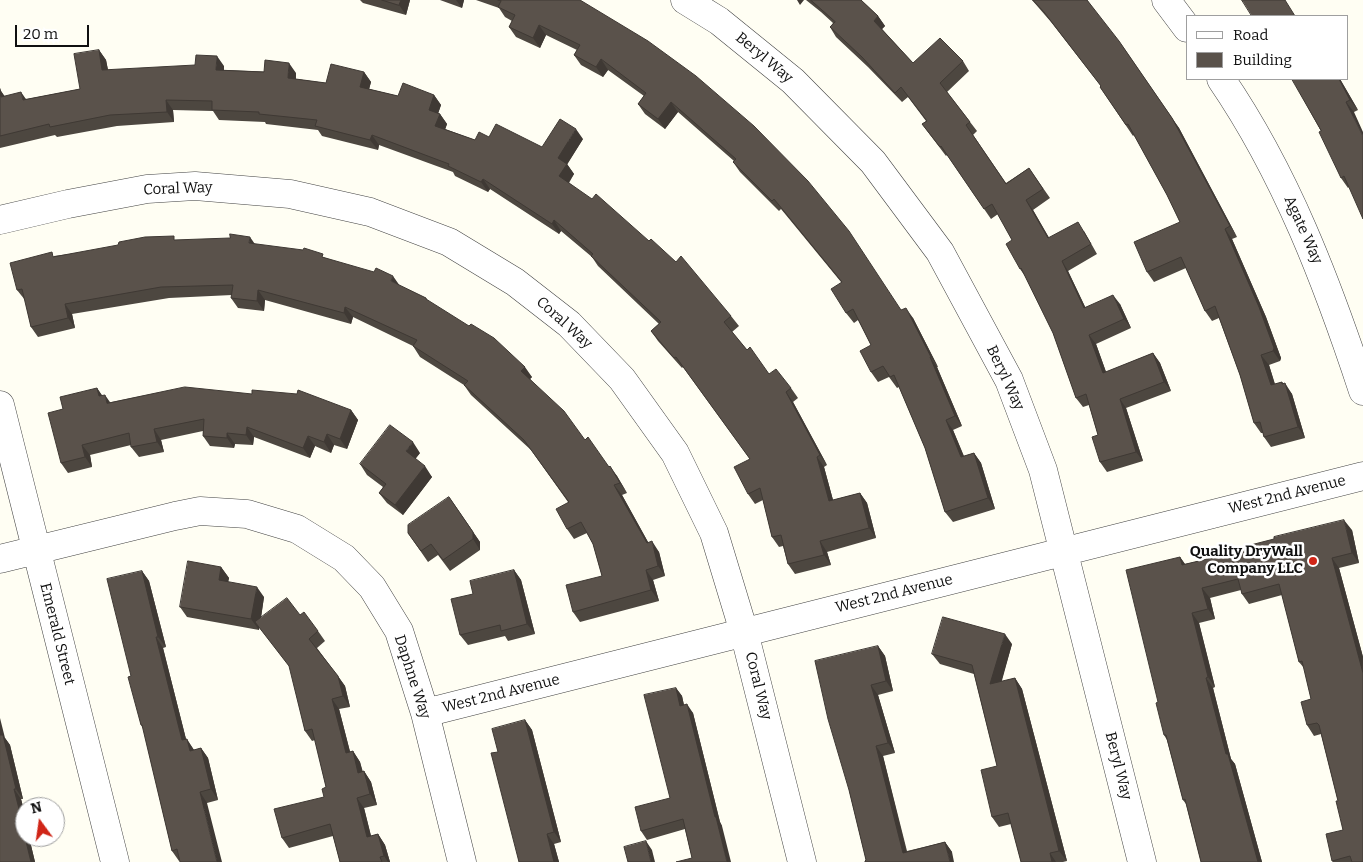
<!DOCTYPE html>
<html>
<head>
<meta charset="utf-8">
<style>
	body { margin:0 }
	#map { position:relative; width:1363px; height:862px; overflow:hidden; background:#fffef3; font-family:Bitter,serif }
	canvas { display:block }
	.legend { position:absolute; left:1186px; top:15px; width:162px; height:65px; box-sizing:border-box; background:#fff; border:1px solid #9f9f9f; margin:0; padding:6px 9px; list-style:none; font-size:15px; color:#101010 }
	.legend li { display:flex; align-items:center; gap:10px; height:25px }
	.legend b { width:25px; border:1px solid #9f9f9f }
	.north { position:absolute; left:15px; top:797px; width:50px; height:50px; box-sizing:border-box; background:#fff; border:1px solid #9f9f9f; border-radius:50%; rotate:346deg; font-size:14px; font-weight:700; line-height:20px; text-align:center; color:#101010 }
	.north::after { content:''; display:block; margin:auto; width:18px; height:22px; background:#d02517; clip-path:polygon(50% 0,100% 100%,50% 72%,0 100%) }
	.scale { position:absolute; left:15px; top:25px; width:74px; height:22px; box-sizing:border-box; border:2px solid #101010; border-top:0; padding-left:6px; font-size:15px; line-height:18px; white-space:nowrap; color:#101010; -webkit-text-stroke:4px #fff; paint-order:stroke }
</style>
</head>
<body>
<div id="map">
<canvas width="1363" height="862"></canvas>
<ul class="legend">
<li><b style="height:6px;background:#fff"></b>Road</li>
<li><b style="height:14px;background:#5a524b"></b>Building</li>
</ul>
<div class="north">N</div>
<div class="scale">20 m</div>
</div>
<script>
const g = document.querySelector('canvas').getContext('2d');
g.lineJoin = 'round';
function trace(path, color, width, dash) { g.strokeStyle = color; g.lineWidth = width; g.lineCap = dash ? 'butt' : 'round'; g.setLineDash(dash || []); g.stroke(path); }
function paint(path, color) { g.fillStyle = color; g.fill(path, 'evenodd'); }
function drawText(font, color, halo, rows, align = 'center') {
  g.font = font + ' Bitter,serif'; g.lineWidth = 5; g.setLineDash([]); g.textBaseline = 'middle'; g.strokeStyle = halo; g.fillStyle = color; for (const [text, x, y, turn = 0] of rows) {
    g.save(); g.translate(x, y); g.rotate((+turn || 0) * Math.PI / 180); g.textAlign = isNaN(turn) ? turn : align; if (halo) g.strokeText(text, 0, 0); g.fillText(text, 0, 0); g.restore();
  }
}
const minor = new Path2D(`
	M685,0L719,21L793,81L873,162L940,252L1009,380L1043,470L1142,862
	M1166,0L1187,28
	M1221,79C1286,174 1327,282 1363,391
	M0,220L68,204L147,189L195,186L290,194L370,212L449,242L515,282L569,324L622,379L675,453L714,533L744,632L802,862
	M0,405L115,862
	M0,559L175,516L200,511L247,514L297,529L344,558L372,587L399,631L425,713L462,862
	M425,713L1363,476`);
const wall = new Path2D(`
	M360,0H410L406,15L363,3Z
	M440,0H464L462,8Z
	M476,0H580L901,310L913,318L938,367H937L962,426L953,430L964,456L974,453L981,463L995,509L953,522L945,512L925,448L899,387L897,388L889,377L878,382L871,372V345L858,320L854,323L846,313L841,282L781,209L779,211L740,172L733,162L734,161L678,112L665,129L645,114L638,104L644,96L608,70L603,77L581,65L574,55L577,50L546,35L540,48L516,37L509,27L512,21L505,17L499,8Z
	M806,0H861L878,16L885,26L882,29L913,63L963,61L969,71L947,92L977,131L973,135L1006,183L1029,168L1050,198L1033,210L1049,238L1084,231L1097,254L1068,271L1085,307L1120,304L1131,328L1096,344L1106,372L1153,353L1160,363L1171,391L1126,408L1143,461L1107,472L1100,462L1098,435L1089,405L1083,407L1076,398L1053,333L1025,276L1020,269L1012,240L998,214L991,219L947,155L946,156L922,124L926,121L908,97L902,102L868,67L836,37L830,27L833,23L821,12Z
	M1032,0H1087L1179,128L1237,237L1232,239L1266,317L1281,358L1280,361L1269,365L1275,384L1282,382L1292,394L1305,438L1271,447L1264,437L1263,433H1261L1254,423L1240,375L1219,318L1212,321L1205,311L1186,268L1154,282L1147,272L1180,222L1167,195L1134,135L1133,136L1100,87L1101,86L1051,22Z
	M99,50L106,60L108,70L224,66V70L296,73V79L326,83L364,72L371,82L369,89L398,96L434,95L441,105L438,113L440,114L447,124L445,129L475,140L489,137L542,147L583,139L567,164L574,174L569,183L731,316L739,326L732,332L747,350L769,374L791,388L798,398L793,402L827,465L824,467L833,500L860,493L867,503L876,538L827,552L831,565L795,574L788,564L783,546L779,547L772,537L763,500L755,504L748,494L750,459L683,367L682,368L658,341L651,331L659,324L598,266L592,257L561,231L559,234L490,189L488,192L455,176L453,172L379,145L378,150L322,136L318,130L266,124L265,122L219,120L213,111L173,110L174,122L117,126L57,137L55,135L0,148V88L1,91L4,96L27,99L80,89Z
	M1292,79H1340L1358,110L1354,112L1349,187L1348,188L1341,178L1321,131Z
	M177,240L255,244L326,258L400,286L426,298L428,301L532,377L530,379L617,476L627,493L622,495L648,542L659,552L665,576L653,580L659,601L580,622L573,612L602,576L593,544L587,533L574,539L567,529L568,502L531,450L471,395L464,385L420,357L413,346L353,317L351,324L265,300L264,311L238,308L231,298L232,295L169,298L72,314L75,328L38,337L31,327L25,300L17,290L54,256Z
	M97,388L102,396L110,403L351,410L358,420L347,449L334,445L331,453L315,446L310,458L254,437L253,445L235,444L234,448L210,446L203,436V431L161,440L164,452L139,457L131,447V445L90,455L92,467L68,473L61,463Z
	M420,453L415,459L432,477L403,515L387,503L379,493L383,487L367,475L360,464Z
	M449,497L480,542V550L450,571L438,555L428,562L408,533Z
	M1352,530L1359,563L1339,568L1363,657V862H1333L1332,861L1343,830L1338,801L1321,734L1314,736L1307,725L1311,699L1304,668L1299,662L1282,595L1249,604L1242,594L1241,590L1210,598L1215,619L1199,623L1215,687L1213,688L1231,759L1235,764L1262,862H1201L1186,804L1183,800L1167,740L1164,735L1180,557L1185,564Z
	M221,567L229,578L228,582L264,597L261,618L300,615L318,631L325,641L317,648L345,686L350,707L339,709L350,752L353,751L360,762L363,772L364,771L371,782L377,805L364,808L371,836L378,834L385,845L390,862H340L333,836L289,848L282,838L324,797L326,787L315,740L312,741L305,731L290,667L259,627V630L187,617L180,607Z
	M514,570L521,580L535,634L508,641L505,636L468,645L460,635L473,594Z
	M142,571L149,581L166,647L163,648L186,739L194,750L201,748L208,758L218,800L207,803L179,861L172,851L143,728L141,725L131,676Z
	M1012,644L1001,682L1015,678L1022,689L1067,861L1063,862H1021L1011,824L999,827L992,817L997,766L974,674L940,664L932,654Z
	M878,646L885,656L893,691L878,695L895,753L883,756L907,851L945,842L952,852L866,860L849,790Z
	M676,688L682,696L684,705L693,713L720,822L722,826L692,858L685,829L647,840L641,831L670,798Z
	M525,720L532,730L561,842L554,844L559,862H519L498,752Z
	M5,738L10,745L23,799H21L25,814V837H29L35,862H0Z`);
const shadedWall = new Path2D(`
	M401,0H410L406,15L399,5Z
	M456,0H464L462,8Z
	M797,0H804L800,5Z
	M878,16L885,26L881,30L874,21Z
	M539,25L546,35L540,48L533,38Z
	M1119,41L1179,128L1237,237L1230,226Z
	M99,50L106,60L110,80L102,70Z
	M217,56L224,66L223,80L216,70Z
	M601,59L608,70L603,77L596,67Z
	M289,63L296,73L295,88L288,78Z
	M364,72L371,82L367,97L360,87Z
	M1339,79H1340L1358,110L1350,100Z
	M0,88L1,91L6,98L0,96Z
	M21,92L28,102L23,100Z
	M434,95L441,105L436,120L429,110Z
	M166,100L173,110L174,122L167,112Z
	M671,102L678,112L665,129L658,119Z
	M1346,102L1354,112L1363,132V136Z
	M440,114L447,124L443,136L435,126Z
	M576,129L583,139L565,168L558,158Z
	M372,135L379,145L378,150L370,140Z
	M567,164L574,174L566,186L559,176Z
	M483,179L490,189L488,192L481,182Z
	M1026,200L1033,210L1055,248L1048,238Z
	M554,220L561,231L559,234L552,224Z
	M1225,229L1232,239L1266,317L1281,358L1280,361L1273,351Z
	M250,237L257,247L249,243Z
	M1062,261L1068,271L1090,317L1084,308Z
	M393,276L400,286L391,281Z
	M258,290L265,300L264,311L257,301Z
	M1113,295L1120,304L1131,328L1124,319Z
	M65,304L72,314L75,328L68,318Z
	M345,307L353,317L351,324L344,313Z
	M906,308L913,318L938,367L931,357Z
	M1089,335L1096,344L1110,383L1103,373Z
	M1153,353L1160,363L1171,391L1164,382Z
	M1261,355L1269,365L1278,395L1271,385Z
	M930,357L937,367L962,426L955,416Z
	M525,367L532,377L528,381L521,371Z
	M1282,382L1286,388L1285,383L1292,394L1305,438L1298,427Z
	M97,388L104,398L99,396Z
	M786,392L793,402L827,465L820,455Z
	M105,395L112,405L107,403Z
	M1120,399L1126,408L1143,461L1136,452Z
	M351,410L358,420L347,449L340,439Z
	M946,420L953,430L968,467L961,457Z
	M247,427L254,437L253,445L246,435Z
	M154,429L161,440L164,452L157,442Z
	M227,433L235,444L234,448L227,438Z
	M327,434L334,445L331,453L324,442Z
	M308,436L315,446L310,458L303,448Z
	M413,442L420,453L413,462L406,451Z
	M82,445L90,455L92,467L85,457Z
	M974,453L981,463L995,509L988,498Z
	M817,457L824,467L836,511L829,501Z
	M425,466L432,477L403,515L395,505Z
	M610,466L617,476L627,493L620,483Z
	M614,485L622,495L654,553L647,543Z
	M860,493L867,503L876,538L869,528Z
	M449,497L480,542V550L473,539Z
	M1344,520L1352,530L1359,563L1352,553Z
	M652,541L659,552L665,576L658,566Z
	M820,541L827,552L831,565L824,555Z
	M1180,557L1187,567L1182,565Z
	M1332,558L1339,568L1363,657V673Z
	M221,567L229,578L226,591L219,580Z
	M514,570L521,580L535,634L527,624Z
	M646,570L653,580L659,601L651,590Z
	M142,571L149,581L166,647L158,637Z
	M257,587L264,597L259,630L251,619Z
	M1202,588L1210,598L1215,619L1208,609Z
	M1192,613L1199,623L1215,687L1208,677Z
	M1005,634L1012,644L998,695L990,684Z
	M156,637L163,648L189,751L182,740Z
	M878,646L885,656L893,691L886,681Z
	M338,676L345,686L350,707L343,696Z
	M1015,678L1022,689L1067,861L1059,851Z
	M1206,678L1213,688L1231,759L1235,764L1262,862H1258L1226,754Z
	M871,685L878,695L895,753L888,743Z
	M676,688L682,696L686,715L680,706Z
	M332,699L339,709L353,763L346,753Z
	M687,704L693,713L720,822L722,826L731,862H727L715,817Z
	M0,718L5,738L10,745L23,799L16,789L0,735Z
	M525,720L532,730L561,842L554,832Z
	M187,739L194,750L190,751Z
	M876,746L883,756L909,862L903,853Z
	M201,748L208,758L218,800L211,789Z
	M353,751L360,762L365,783L358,773Z
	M364,771L371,782L377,805L370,794Z
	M14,789L21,799L25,814V825L22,821Z
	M200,792L207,803L222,862H217Z
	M357,798L364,808L374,848L367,837Z
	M21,821L25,827V837H29L35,862H31Z
	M378,834L385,845L390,862H388L384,856Z
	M547,834L554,844L559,862H554Z
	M646,841L652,850L655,862H651Z
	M945,842L952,852L954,862H950Z
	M1050,853L1056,862H1052Z`);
const building = new Path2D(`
	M382,0H401L399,5Z
	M498,0H580L648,41L696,76L754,126L808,181L849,231L901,310L906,308L931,357H930L955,416L946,420L961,457L974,453L988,498L945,512L925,448L894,375L890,377L883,366L871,372L860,351L871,345L853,309L846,313L831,289L842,282L774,199L772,201L733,162L736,159L671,102L658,119L638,104L646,93L601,59L596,67L574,55L580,45L539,25L533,38L509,27L515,15L498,7L501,1Z
	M811,0H861L878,16L874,21L913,63L940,38L963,61L940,83L970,122L966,125L1006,184L1029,168L1043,189L1026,200L1048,238L1078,222L1091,244L1062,261L1084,308L1113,295L1124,319L1089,335L1103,373L1153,353L1164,382L1120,399L1136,452L1100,462L1092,437L1098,435L1086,394L1076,398L1053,333L1021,268L1020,269L1006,244L1012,240L992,204L984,209L941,146L940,147L922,124L927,121L901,87L895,93L862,57L830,27L835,22Z
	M1033,0H1087L1119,41L1172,118L1230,226L1225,229L1259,307L1274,348L1273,351L1261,355L1271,385L1282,382V384L1285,383L1298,427L1264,437L1260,422L1254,423L1240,375L1215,306L1205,311L1181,257L1147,272L1134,242L1180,222L1167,195L1128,124L1126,125L1100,87L1101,86L1044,12Z
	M1242,0H1285L1295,16H1252Z
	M99,50L102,70L195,65L196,55L217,56L216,70L264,72L265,60L289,63L288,78L326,83L331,64L364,72L360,87L398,96L403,83L434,95L429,110L440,114L435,126L475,140L479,132L489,137L496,124L542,147L560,119L576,129L558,158L567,164L559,176L592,199L596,194L649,241L651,239L676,262L681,256L731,316L724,322L747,350L750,347L769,374L776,369L791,388L786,392L820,455L817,457L829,501L860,493L869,528L820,541L824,555L788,564L781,535L772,537L760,488L748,494L734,467L750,459L676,357L674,358L651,331L661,322L591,256L593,254L554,220L552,224L483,179L481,182L448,166L449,164L372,135L370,140L315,126L317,120L259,114V112L212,110V101L166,100L167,112L110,115L50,127L49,124L0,136V93L1,97L21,92L23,100L80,89L74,54Z
	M1292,79H1339L1350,100L1346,102L1363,136V219L1344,176L1341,178L1319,132L1321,131Z
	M230,234L250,237L249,243L303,250L304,248L323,254L322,257L374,272L376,268L393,276L391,281L426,298V299L469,326L471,324L494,338L525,367L521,371L564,411L585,440L588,437L609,467L610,466L620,483L614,485L647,543L652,541L658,566L646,570L651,590L573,612L566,585L602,576L593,544L581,522L567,529L556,509L569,502L524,440L464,385L468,381L413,346L417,340L345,307L344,313L258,290L257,301L231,298L233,285L161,287L65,304L68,318L31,327L22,289L17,290L10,263L52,252L53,257L118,245L119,242L145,237L174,236V240L230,238Z
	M185,387L252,394V390L297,394L298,390L351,410L340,439L327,434L324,442L308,436L303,448L247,427L246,435L227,433V438L203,436L204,419L154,429L157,442L131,447L129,433L82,445L85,457L61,463L48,413L63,409L60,397L97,388L99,396L105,395L107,403Z
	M390,425L413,442L406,451L425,466L395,505L379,493L386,484L360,464Z
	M449,497L473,532V539L443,560L431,544L421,551L408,533V525Z
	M1344,520L1352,553L1332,558L1363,673V862H1352L1350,856L1332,861L1326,834L1343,830L1336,801H1338L1319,725L1317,723L1307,725L1301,702L1311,699L1302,661L1299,662L1279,584L1242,594L1238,579L1202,588L1208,609L1192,613L1208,677L1206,678L1226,754H1228L1258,862H1201L1185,799L1183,800L1166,735H1164L1156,703L1158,702L1126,570L1180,557L1182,565L1232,553L1231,550L1274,539V537Z
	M188,561L221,567L219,580L257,587L251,619L180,607Z
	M514,570L527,624L501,631L500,625L460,635L451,599L473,594L470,581Z
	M142,571L158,637H156L182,740L187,739L190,751L201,748L211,789L200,792L217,862H180L177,849L172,851L142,725H141L128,677L131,676L107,579Z
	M287,598L300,615L304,612L318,631L309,639L338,676L343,696L332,699L346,753L353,751L358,773L364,771L370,794L357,798L367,837L378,834L384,856L380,857L382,862H340L330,824L282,838L274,809L324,797L322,789L326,787L312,729L305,731L289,666L255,622Z
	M943,617L1005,634L990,684L1015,678L1059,851L1050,853L1052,862H1021L1008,813L992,817L981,770L997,766L972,665L932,654Z
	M878,646L886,681L871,685L888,743L876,746L903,853L945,842L950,862H865V861L866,860L849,790L828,719L815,661Z
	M676,688L680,706L687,704L715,817H716L727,862H676L692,858L683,819L641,831L635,807L670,798L644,695Z
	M525,720L554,832L547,834L554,862H519L491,753L498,752L492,729Z
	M0,735H3L16,789H14L22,821H21L31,862H0Z
	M646,841L651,862H628L624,847Z`);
const markers = [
	[1313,561,5,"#d02517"]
];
const streetNames = [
	["Beryl Way",764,58,40],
	["Coral Way",178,189,-2],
	["Agate Way",1303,230,66],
	["Coral Way",564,323,42],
	["Beryl Way",1005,378,65],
	["West 2nd Avenue",1287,495,-14],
	["West 2nd Avenue",894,594,-14],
	["Emerald Street",57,634,76],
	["Daphne Way",412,677,72],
	["Coral Way",758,686,76],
	["West 2nd Avenue",501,694,-14],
	["Beryl Way",1118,766,76]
];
const poiNames = [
	["Quality DryWall",1303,552],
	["Company LLC",1303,569]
];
trace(minor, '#434343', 29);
trace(minor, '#fff', 28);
paint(wall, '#4d4740');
paint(shadedWall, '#3f3934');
paint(building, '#5a524b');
trace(building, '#3f3934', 1);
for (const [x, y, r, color] of markers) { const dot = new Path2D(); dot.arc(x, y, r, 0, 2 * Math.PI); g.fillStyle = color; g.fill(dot); trace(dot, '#fff', 2); }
drawText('15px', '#101010', '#fff', streetNames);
drawText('bold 15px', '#101010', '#fff', poiNames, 'right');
</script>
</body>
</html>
